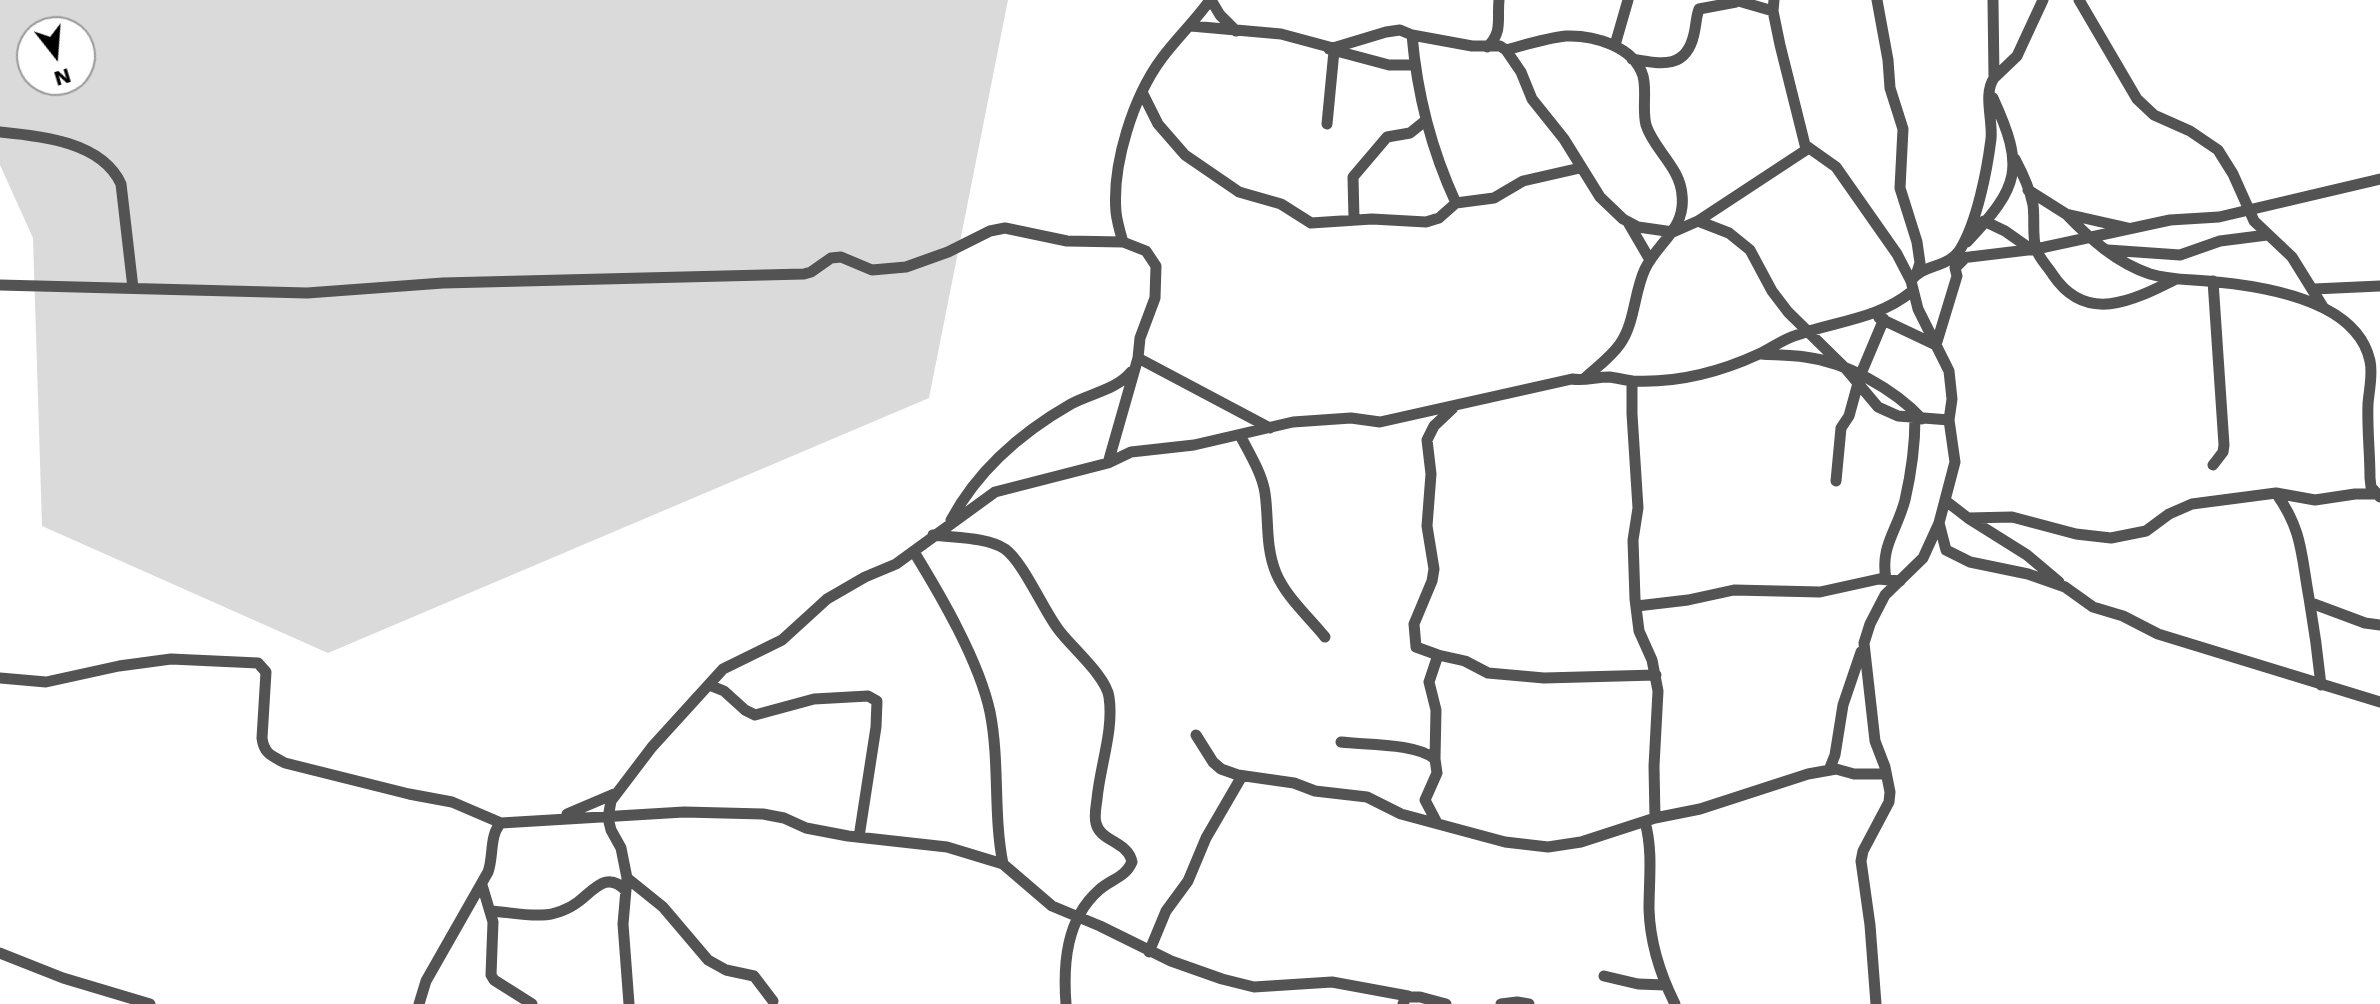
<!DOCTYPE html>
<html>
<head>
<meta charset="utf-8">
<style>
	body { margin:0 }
	#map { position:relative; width:2380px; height:1004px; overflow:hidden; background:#fff; font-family:"Work Sans",sans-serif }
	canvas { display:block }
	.north { position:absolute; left:16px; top:16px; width:80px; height:80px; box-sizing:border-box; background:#fff; border:2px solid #999; border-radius:50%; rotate:163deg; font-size:22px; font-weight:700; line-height:32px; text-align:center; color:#000 }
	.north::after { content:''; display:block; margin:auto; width:28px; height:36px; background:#000; clip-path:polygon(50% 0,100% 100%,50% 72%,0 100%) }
</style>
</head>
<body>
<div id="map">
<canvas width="2380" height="1004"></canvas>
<div class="north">N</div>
</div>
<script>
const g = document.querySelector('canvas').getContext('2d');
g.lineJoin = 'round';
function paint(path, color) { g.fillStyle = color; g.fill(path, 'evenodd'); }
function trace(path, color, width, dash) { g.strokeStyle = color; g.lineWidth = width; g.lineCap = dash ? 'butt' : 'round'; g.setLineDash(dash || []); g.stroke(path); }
const green = new Path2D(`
	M0,0H1008L929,398L328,653L42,526L33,238L0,165ZM32,32H80V80H32Z`);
const minor = new Path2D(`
	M1211,0L1220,15L1236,31
	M1735,0L1773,11
	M1774,0L1773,11L1780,45L1805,145L1836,167L1897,254L1911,281
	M1877,0L1888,60L1890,88L1903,129L1900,188L1917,242L1920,263L1917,272
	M2079,0L2137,99L2154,115L2190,131L2218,150L2233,174L2254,221L2292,257L2323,307
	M1191,26L1281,34L1333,48L1386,32L1400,30L1412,35L1472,46H1500L1506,50C1525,45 1546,38 1566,36C1593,35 1634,46 1643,76C1647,91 1642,109 1646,125C1654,150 1680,167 1682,195C1686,229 1658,242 1645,269C1634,292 1635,323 1620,344C1611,357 1597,367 1585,378
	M1412,35C1417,94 1431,149 1456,203
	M1615,45L1628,0
	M1487,47C1503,33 1497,19 1499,0
	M1329,49L1389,65H1414
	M1506,50L1521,72L1532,99L1564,139L1600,197L1623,219L1638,227L1673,232L1698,221L1809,148
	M1632,59C1661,64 1686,70 1694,34C1696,26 1696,17 1699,9L1736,2
	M1994,78L2017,56L2043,0
	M1143,94L1158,124L1185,155L1239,192L1281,204L1311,223L1372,219L1426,222L1439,218L1456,203L1494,198L1523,181L1580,168
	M1327,124L1334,51
	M0,132C42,136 102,142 121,184L133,288
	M2015,159C2023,174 2030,189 2033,205C2035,219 2032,236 2036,249C2039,258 2048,267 2053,275C2086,324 2132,301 2174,280
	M2028,190L2066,214L2128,228
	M2066,214C2090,239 2117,263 2150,274C2173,281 2194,279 2217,282C2268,287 2357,301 2370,361C2373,375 2369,390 2368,404C2367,428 2370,453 2370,478L2371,487L2380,497
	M1354,219L1353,177L1387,137L1410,133L1425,121
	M1698,221L1729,233L1750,250L1772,291L1788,312L1846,369L1878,407L1898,416L1949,420
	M1984,221L2005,231L2032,250
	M1629,224L1650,260
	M1123,242C1120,232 1117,222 1116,212C1112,164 1133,97 1162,58C1177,38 1195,21 1210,0
	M1967,242C2020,186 2025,168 1993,98
	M2108,250L2180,255L2220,241L2267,235
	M1953,259L2036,249L2170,220L2219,217L2380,179
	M2213,281L2224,445L2223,452L2213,465
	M0,285L307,293L443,283L804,274L811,272L831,258L841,257L872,270L906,267L948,252L990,231L1005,228L1067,241L1123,242L1146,251L1156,266L1155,298L1140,338L1138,358L1108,463
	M2314,289L2380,286
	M1879,318L1936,345L1957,276L1955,268L1965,258
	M1761,354C1775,355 1791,355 1805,357C1846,362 1894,389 1922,419
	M1138,358L1270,428
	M1632,381V414L1638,508L1633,540L1635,599L1639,631L1652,660L1658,691L1654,766L1655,818
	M1453,408L1434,426L1427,440L1431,474L1427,526L1434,569L1432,581L1414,624L1416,647L1438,655L1465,661L1488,673L1544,678L1656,675
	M1240,435C1249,453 1262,473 1265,493C1269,520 1265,546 1276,573C1286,597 1309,617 1325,637
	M1836,481L1841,428L1849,416L1860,376L1884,319
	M2276,493C2303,531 2301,555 2309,598C2314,627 2318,656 2321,685
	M1946,501L1968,518L2027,555L2059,582
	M1968,518L2012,517L2076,534L2111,538L2146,531L2169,514L2192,504L2276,493L2315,500L2355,494H2375
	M951,520C978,470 1022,432 1071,404C1091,393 1116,390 1131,372
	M1939,523L1946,550L1970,562L2028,574L2065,587L2093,607L2123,616L2158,634L2380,702
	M933,535C954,538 987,537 1005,549C1023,562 1043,609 1058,629C1072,648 1106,676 1109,697C1114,730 1100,766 1097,799C1096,807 1094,816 1096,823C1100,842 1128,841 1132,862C1125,878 1111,879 1099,890C1066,919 1063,964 1066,1004
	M914,552C941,596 979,661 990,712C1000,762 993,814 1003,864
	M1886,579C1880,546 1897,531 1905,500C1911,474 1915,445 1915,418
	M2314,604L2365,623L2380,625
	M1637,606L1688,600L1734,590L1820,592L1879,579L1900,581
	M0,678L46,682L119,666L171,659L258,663L266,672L262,738C264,754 272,756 285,763L409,794L452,802L501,823
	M709,685L724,691L745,710L755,715L814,699L868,696L877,701L876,727L859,837
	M1196,735L1213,762L1221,769L1238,775L1294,783L1315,791L1367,797L1401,814L1505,842L1548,847L1581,842L1655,818L1700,809L1808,774L1836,769L1854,774H1885
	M1341,742C1366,745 1416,743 1435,759L1437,773L1425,800L1436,821
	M1435,759L1436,710L1429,682L1438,655
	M1829,770L1835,755L1843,705L1861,652
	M567,814L614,794
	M1645,822C1653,851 1649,879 1649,909C1650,943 1660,974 1675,1004
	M627,878L663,907L708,960L726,970L754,976L773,1001
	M482,885L493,922L491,975L494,980L532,1004
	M491,911C507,912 526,916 542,915C554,915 569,909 578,902C594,890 607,870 626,891
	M1149,952L1166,911L1188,881L1206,838L1242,776
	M0,953L63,978L150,1004
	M1604,976L1638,984L1665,985
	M419,1004L426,981L488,872C494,856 489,835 501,823L684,812L763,814L784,818L806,828L848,836L947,847L1003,864L1052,906L1100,926L1171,961L1222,979L1254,987L1332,982L1408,996
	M629,1004L623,924L627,878L621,848L611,830L608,818L611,801L652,747L723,669L782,640L827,599L865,577L896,564L995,492L1108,463L1131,452L1194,445L1293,422L1351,418L1380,422L1572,379C1585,381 1596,377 1609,377C1617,378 1625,380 1633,381C1676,383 1720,372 1759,354C1772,348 1783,339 1797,335C1836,321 1878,319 1911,292
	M1403,1004L1406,997H1420L1446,1004
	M1501,1004L1517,1002L1529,1004
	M1876,1004L1870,925L1861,861L1863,851L1889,802L1890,792L1885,767L1875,741L1864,643L1870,624L1885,595L1923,558L1939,523L1955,462L1949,420L1952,399L1949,371L1918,309L1911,281C1923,263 1949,269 1961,248C1977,221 1987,171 1991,139C1993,120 1983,94 1994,78L1993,0`);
paint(green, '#dadada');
trace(minor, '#535353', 11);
</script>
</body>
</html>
